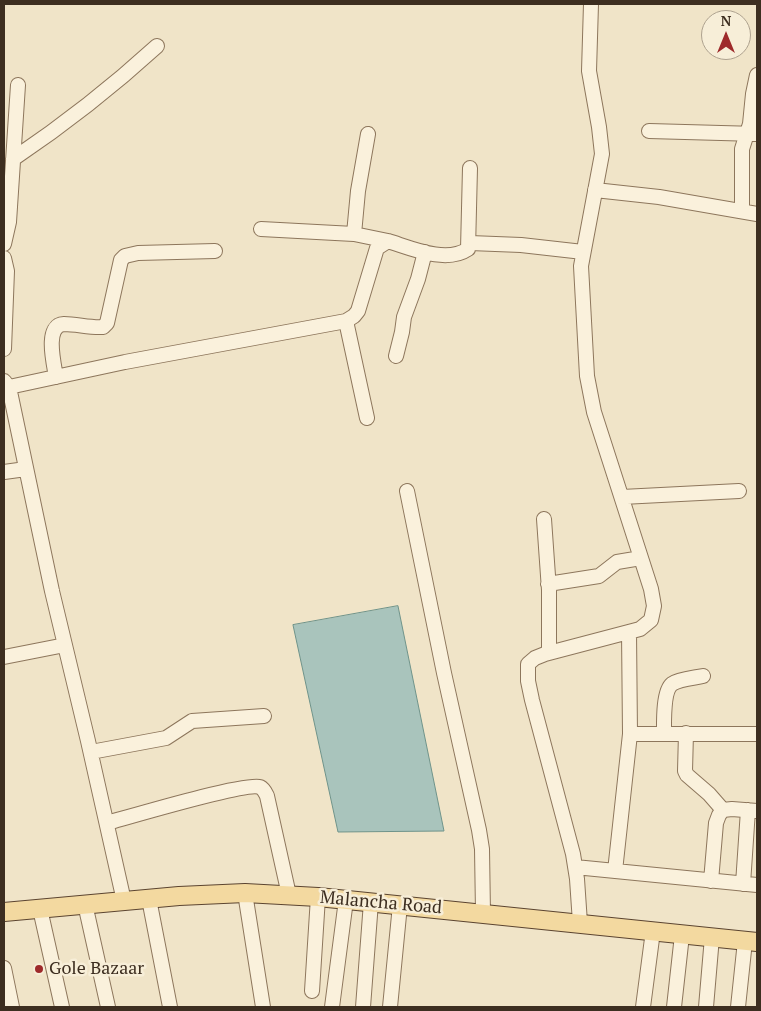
<!DOCTYPE html>
<html>
<head>
<meta charset="utf-8">
<style>
	body { margin:0 }
	#map { position:relative; width:761px; height:1011px; overflow:hidden; background:#f0e4c8; font-family:"PT Serif",serif }
	canvas { display:block }
	.frame { position:absolute; inset:0; border:5px solid #3d2e20; pointer-events:none }
	.north { position:absolute; left:701px; top:10px; width:50px; height:50px; box-sizing:border-box; background:#f7eed8; border:1px solid #ada18e; border-radius:50%; rotate:0deg; font-size:14px; font-weight:700; line-height:20px; text-align:center; color:#3d2e20 }
	.north::after { content:''; display:block; margin:auto; width:18px; height:22px; background:#9e2a2b; clip-path:polygon(50% 0,100% 100%,50% 72%,0 100%) }
</style>
</head>
<body>
<div id="map">
<canvas width="761" height="1011"></canvas>
<div class="frame"></div>
<div class="north">N</div>
</div>
<script>
const g = document.querySelector('canvas').getContext('2d');
g.lineJoin = 'round';
function paint(path, color) { g.fillStyle = color; g.fill(path, 'evenodd'); }
function trace(path, color, width, dash) { g.strokeStyle = color; g.lineWidth = width; g.lineCap = dash ? 'butt' : 'round'; g.setLineDash(dash || []); g.stroke(path); }
function drawText(font, color, halo, rows, align = 'center') {
  g.font = font + ' "PT Serif",serif'; g.lineWidth = 5; g.setLineDash([]); g.textBaseline = 'middle'; g.strokeStyle = halo; g.fillStyle = color; for (const [text, x, y, turn = 0] of rows) {
    g.save(); g.translate(x, y); g.rotate((+turn || 0) * Math.PI / 180); g.textAlign = isNaN(turn) ? turn : align; if (halo) g.strokeText(text, 0, 0); g.fillText(text, 0, 0); g.restore();
  }
}
const water = new Path2D(`
	M398,606L444,831L338,832L293,625Z`);
const minor = new Path2D(`
	M649,131L757,134
	M13,159C65,124 111,88 157,46
	M595,190L659,197L757,214
	M742,211V149L750,124L753,94L757,75
	M261,229L354,234L388,241
	M354,234L358,191L368,134
	M470,243L521,245L583,252
	M4,244L9,222L18,85
	M4,258L7,271L4,349
	M346,321L367,418
	M396,356L402,332L404,317L418,279L425,252
	M56,377C54,364 44,325 64,324C77,324 90,328 103,327L107,323L121,260L125,256L138,253L215,251
	M4,381L9,387L52,591L88,741L124,901
	M9,387L125,362L346,321L354,316L358,311L377,248L388,241C411,248 446,264 468,249L470,168
	M4,472L26,469
	M407,491L444,673L479,830L482,849L483,913
	M622,497L739,491
	M544,519L549,590V653
	M548,584L599,576L617,562L641,558
	M4,657L65,645
	M686,733L685,771L687,775L709,794L723,810
	M630,734H757
	M664,734C664,723 663,691 672,684C679,679 694,678 703,676
	M91,752L166,738L192,721L264,716
	M107,823C129,817 246,782 260,787C264,789 265,792 267,796L289,895
	M575,867L757,885
	M615,871L630,734L629,632
	M711,881L716,823L719,815L723,810L732,809L757,811
	M743,884L748,810
	M245,893L263,1007
	M149,899L170,1007
	M85,904L108,1007
	M40,909L62,1007
	M580,923L577,879L573,854L532,700L528,681V664L535,658L545,654L640,629L651,620L654,606L651,589L594,412L587,376L581,266L602,154L599,127L589,71L591,4
	M4,968L12,1007
	M312,991L318,897
	M332,1007L346,900
	M363,1007L371,902
	M390,1007L400,905
	M643,1007L653,931
	M674,1007L682,935
	M706,1007L712,937
	M738,1007L745,941`);
const major = new Path2D(`
	M4,912L179,896L245,893L318,897L757,942`);
const markers = [
	[39,969,5,"#9e2a2b"]
];
const streetNames = [
	["Malancha Road",381,903,5]
];
const poiNames = [
	["Gole Bazaar",49,969]
];
paint(water, '#a9c4bc');
trace(water, '#6f938a', 1);
trace(minor, '#8d765c', 16);
trace(major, '#5b4430', 20);
trace(minor, '#faf1dc', 14);
trace(major, '#f3d9a0', 18);
for (const [x, y, r, color] of markers) { const dot = new Path2D(); dot.arc(x, y, r, 0, 2 * Math.PI); g.fillStyle = color; g.fill(dot); trace(dot, '#f7eed8', 2); }
drawText('18px', '#3d2e20', '#f7eed8', streetNames);
drawText('18px', '#3d2e20', '#f7eed8', poiNames, 'left');
</script>
</body>
</html>
